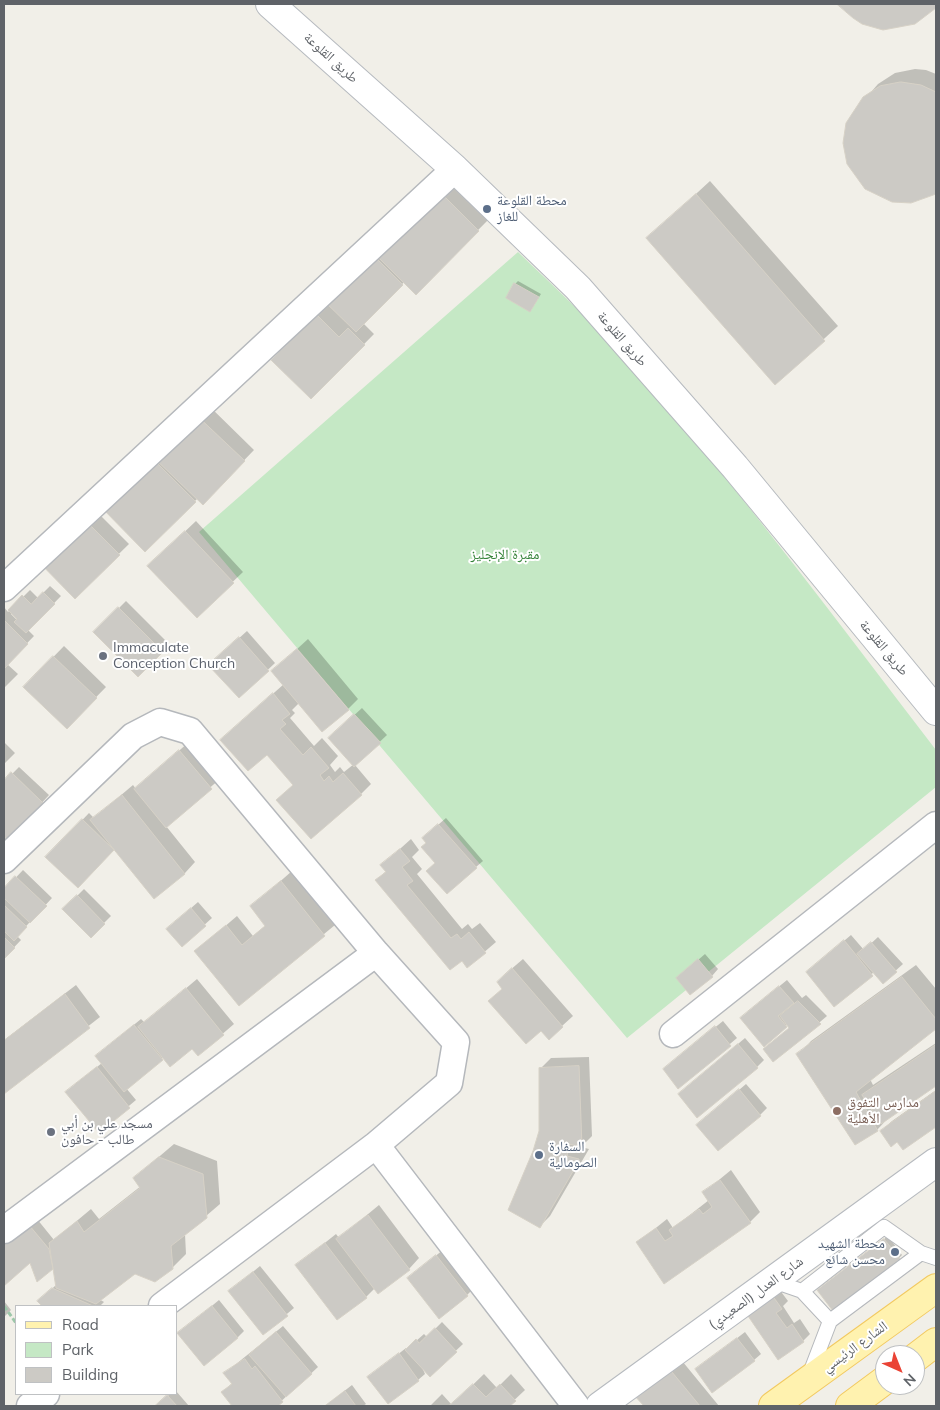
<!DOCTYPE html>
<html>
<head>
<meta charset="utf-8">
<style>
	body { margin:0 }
	#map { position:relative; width:940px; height:1410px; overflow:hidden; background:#f1efe8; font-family:Mulish,sans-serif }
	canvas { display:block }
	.frame { position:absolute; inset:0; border:5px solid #5f6368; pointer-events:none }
	.legend { position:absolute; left:15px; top:1305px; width:162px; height:90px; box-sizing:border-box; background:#fff; border:1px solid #bfc1c3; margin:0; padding:6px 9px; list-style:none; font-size:15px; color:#5f6368 }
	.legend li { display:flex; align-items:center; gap:10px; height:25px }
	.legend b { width:25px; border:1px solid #bfc1c3 }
	.north { position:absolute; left:875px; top:1345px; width:50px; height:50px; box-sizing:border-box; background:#fff; border:1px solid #bfc1c3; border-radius:50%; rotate:136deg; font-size:14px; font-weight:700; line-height:20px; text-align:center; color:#5f6368 }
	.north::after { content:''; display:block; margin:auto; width:18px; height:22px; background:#ea4335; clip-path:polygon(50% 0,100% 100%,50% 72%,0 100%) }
</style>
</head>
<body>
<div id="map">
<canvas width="940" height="1410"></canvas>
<div class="frame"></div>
<ul class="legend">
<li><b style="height:6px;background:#fff2af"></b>Road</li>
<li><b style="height:14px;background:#c5e8c5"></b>Park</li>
<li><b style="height:14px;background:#cccac5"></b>Building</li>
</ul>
<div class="north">N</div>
</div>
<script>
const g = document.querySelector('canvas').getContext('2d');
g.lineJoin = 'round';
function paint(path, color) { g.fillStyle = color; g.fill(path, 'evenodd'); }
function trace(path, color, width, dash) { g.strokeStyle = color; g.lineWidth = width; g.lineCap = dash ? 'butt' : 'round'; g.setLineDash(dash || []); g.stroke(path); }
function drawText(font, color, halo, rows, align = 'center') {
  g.font = font + ' Mulish,"Noto Naskh Arabic",sans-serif'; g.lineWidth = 4; g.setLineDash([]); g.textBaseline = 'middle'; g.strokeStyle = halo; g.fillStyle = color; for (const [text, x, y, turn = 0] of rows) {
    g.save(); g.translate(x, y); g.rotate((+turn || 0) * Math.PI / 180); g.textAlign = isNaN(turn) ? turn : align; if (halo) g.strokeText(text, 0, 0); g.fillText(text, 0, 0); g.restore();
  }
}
const green = new Path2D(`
	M518,252C561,293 604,334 643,379C746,498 840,625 936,750V787L627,1038L199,532Z`);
const shadow = new Path2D(`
	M839,4H936V7L914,23L894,28L872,26L853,17Z
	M915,69L926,70L936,74V192L911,202L845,133L852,114L878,84L895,73Z
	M441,173L488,220L416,293L405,282L402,284L363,323L374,334L311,398L273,360L329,304Z
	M710,181L838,326L776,383L648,238Z
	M518,281L541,294L530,311L515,284Z
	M204,401L254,450L203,503L198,498L145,551L101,506Z
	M87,502L129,544L75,597Z
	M196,521L243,572L197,616L159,556Z
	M50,586L61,596L28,630L34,636L7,664L18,674L4,688V607L8,612L30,590L38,598ZM12,612L19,619L17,620L11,614Z
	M126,601L169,644L138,675L95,632Z
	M247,631L275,663L239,697L217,658Z
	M308,639L358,699L348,709L299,703L292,710L295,713L290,718L314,746L322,738L338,756L330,765L335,772L340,767L344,772L354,764L337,731L362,708L387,735L355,765L371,784L361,794L294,785L267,753L232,730L284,684L273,671Z
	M64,646L106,687L67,727L25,686Z
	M190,741L221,778L166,826L195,862L185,873L154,897L114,848L78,886L47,857L89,813L94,818L133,785L136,789Z
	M4,742L15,753L4,764Z
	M19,767L49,795L4,844V782Z
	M446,818L483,861L476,867L436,863L428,842L431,831Z
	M411,839L419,850L412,857L422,869L417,874L462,929L468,924L472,929L480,923L496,942L468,966L377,880L386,871L382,865Z
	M23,870L52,898L17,936L21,940L4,958V890Z
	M292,871L335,925L239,1004L196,951L237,916L253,936L266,925L251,907Z
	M84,889L111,916L91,936L64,909Z
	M198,902L212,918L182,945L174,923Z
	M851,935L864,950L878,937L903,964L883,982L874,972L835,1005L807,972Z
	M705,954L718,969L712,976L684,972Z
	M523,959L573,1016L562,1026L504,988L509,971Z
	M916,965L936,989V1028L870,1079L873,1085L936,1043V1085L891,1115L877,1130L798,1055L811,1041Z
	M197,979L234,1024L198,1055L192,1047L164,1057L126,1088L136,1100L99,1131L74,1085L102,1063L103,1050L141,1019L145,1023Z
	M787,980L802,998L806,995L827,1016L774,1061L790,1027L788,1024L764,1045L749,1011Z
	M76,985L100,1017L4,1092V1040Z
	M723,1021L737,1038L679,1087L671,1063Z
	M745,1038L764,1060L757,1067L686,1088Z
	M589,1057L592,1136L581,1147L589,1149L550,1216L540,1226L534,1152L540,1131V1069L551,1058Z
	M746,1084L767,1108L760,1115L705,1119Z
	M936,1090V1126L903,1149L898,1141L881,1131L892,1121Z
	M174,1144L217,1161L220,1204L185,1234L186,1254L172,1268L134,1273L99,1299L104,1302L100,1306H43L39,1301L56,1285L54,1267L38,1280L30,1261L4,1284V1246L37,1219L54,1240L91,1209L99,1219L141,1186L134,1178Z
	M731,1170L760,1212L750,1222L665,1282L637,1243L667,1219L673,1228L709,1200L703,1193Z
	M379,1205L419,1258L409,1269L375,1288L366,1297L297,1265L336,1234L339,1238Z
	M888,1236L902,1255L899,1258L822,1287Z
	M444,1249L474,1288L467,1295L409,1278Z
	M260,1266L294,1308L263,1334L237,1285Z
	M779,1289L788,1301L783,1306L794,1323L800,1319L810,1334L803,1341L748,1313Z
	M219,1300L244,1331L237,1338L179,1333Z
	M4,1301L11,1310L4,1317Z
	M442,1322L463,1344L430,1375L421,1365L425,1374L418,1380L369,1377L406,1348L407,1349L424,1334L427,1337Z
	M283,1326L318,1367L276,1406H234L223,1392L232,1383L225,1373Z
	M745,1332L761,1354L754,1360L697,1369Z
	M678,1356L719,1406H646L635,1394Z
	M484,1374L497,1388L511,1374L525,1390L508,1406H430L442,1394L452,1405Z
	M352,1385L366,1404L363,1406H325Z
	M176,1391L189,1406H156L170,1394H176Z`);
const building = new Path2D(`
	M837,4H936V8L915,24L883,30L862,24L853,18Z
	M901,82L921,85L936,92V194L911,203L892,202L865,189L847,164L843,143L846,123L863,97L880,86Z
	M430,182L479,231L416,295L367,246Z
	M696,194L825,341L775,385L646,238Z
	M368,250L403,285L356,332L321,298Z
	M514,283L539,297L530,312L506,298Z
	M317,315L339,337L348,328L365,345L311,399L271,360Z
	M192,411L245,461L203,505L150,454Z
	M150,456L196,502L145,552L100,506Z
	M76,511L120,555L75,599L32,555Z
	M185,531L234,583L197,618L147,566Z
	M43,592L55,604L26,633L14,622L17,619L8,610L22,595L31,604Z
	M118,607L163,652L138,677L93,632Z
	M4,620L28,644L4,669Z
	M239,637L269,671L239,698L208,665Z
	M297,649L349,710L322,732L271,671Z
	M53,656L97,698L67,729L23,687Z
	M273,693L290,714L282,720L286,724L280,729L303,755L311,747L329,768L320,775L324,781L329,776L333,782L343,773L362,795L311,839L276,800L293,785L267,755L248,771L220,740Z
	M354,714L381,743L354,767L328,738Z
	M179,750L212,789L166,828L134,789Z
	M11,772L43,803L7,840L4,836V780Z
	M122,795L185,874L154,899L90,820Z
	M82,819L114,850L78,888L45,857Z
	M438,824L477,868L447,894L426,871L435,863L421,847L426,843L422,838Z
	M400,849L410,861L402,867L413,881L407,885L451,938L457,934L461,939L469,932L486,953L467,968L462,961L450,970L375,880L386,872L380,865Z
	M15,876L47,906L30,923L4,898V888Z
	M281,881L325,936L239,1006L194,951L226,925L242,945L265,926L250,906Z
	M77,895L105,924L91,938L62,909Z
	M4,905L27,927L14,941L4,931Z
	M191,908L206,926L182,947L166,929Z
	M4,937L15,948L4,959Z
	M844,940L873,976L834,1007L806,972Z
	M871,942L897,972L883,984L857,954Z
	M698,959L713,977L690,995L676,978Z
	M512,968L563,1027L549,1040L541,1031L526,1044L488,1001L502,989L497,982Z
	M902,977L936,1019V1029L856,1092L878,1131L855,1145L796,1054Z
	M779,986L794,1003L778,1016L787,1027L764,1047L740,1018Z
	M186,988L224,1035L198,1056L192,1049L170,1067L138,1027Z
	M65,994L90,1028L4,1094V1041Z
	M798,1001L821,1024L773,1062L763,1049L789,1028L780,1016Z
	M134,1025L163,1060L124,1092L95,1056Z
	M715,1026L731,1046L678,1089L663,1069Z
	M738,1044L758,1068L697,1118L678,1094Z
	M936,1045V1086L881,1124L862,1095Z
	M579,1066L582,1147L569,1144L567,1156L579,1159V1161L540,1228L508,1210L533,1151L539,1131V1068Z
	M97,1067L130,1108L99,1133L65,1092Z
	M739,1089L761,1116L718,1151L696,1125Z
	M936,1091V1127L903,1150L897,1142L891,1147L880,1131Z
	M159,1157L203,1174L207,1218L171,1246L173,1269L155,1282L135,1274L96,1304L56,1288L49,1243L77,1221L84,1232L140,1188L133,1178Z
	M720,1180L751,1223L664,1284L636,1242L656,1228L665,1241L673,1236L669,1230L699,1209L703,1214L712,1207L702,1192Z
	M368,1215L410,1270L378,1294L336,1239Z
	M29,1225L49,1249L53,1269L37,1282L30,1263L4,1286V1245Z
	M884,1239L900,1259L833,1311L817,1290Z
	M325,1243L367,1298L337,1320L295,1265Z
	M436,1255L468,1296L439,1319L407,1278Z
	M253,1272L288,1316L263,1335L228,1291Z
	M52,1288L93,1306H42L37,1301Z
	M772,1295L782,1309L776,1313L787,1328L792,1324L804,1342L778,1360L746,1313Z
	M212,1306L238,1338L204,1366L177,1333Z
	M435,1328L457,1352L430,1377L405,1350L416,1339L419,1343Z
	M276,1332L312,1374L286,1397L249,1355Z
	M737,1338L755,1361L712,1393L695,1369Z
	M399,1353L419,1381L388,1404L367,1377Z
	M245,1359L252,1369L255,1366L283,1402L278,1406H232L221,1392L232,1384L223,1373Z
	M667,1366L700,1406H644L633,1394Z
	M473,1384L486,1397L500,1384L516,1401L510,1406H449Z
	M345,1391L356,1406H325Z
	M167,1395L177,1406H155Z`);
const path = new Path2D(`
	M4,1306L16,1323`);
const lane = new Path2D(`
	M773,1281L802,1291L884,1227L921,1253L936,1258
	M802,1291L830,1321
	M809,1376L830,1321L921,1253`);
const street = new Path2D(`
	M4,588L455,169
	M4,860L133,736L160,722L190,731L376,953L456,1042L449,1083L376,1145L162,1306
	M673,1034L936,825
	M376,1145L576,1406
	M4,1230L376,953
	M30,1406L46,1394`);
const secondary = new Path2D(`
	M270,4L455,169L578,288L735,467L936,711
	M600,1406L936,1162`);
const primary = new Path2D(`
	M915,1358L936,1342
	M773,1406L936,1288
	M850,1406L885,1380`);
const markers = [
	[487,209,5,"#5c6f8a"],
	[103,656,5,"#6b7280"],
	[837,1111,5,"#8d6e63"],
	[51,1132,5,"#6b7280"],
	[539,1155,5,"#5c6f8a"],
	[895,1252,5,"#5c6f8a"]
];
const streetNames = [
	["طريق القلوعة",331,58,42],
	["طريق القلوعة",622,339,49],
	["طريق القلوعة",884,648,50],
	["شارع العدل (الصعيدي)",756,1293,-36],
	["الشارع الرئيسي",855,1347,-36]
];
const serviceNames = [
	["محطة القلوعة",497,201],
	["للغاز",497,217],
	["السفارة",549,1147],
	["الصومالية",549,1163],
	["محطة الشهيد",885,1244,"right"],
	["محسن شائع",885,1260,"right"]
];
const parkNames = [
	["مقبرة الإنجليز",505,555]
];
const worshipNames = [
	["Immaculate",113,648],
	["Conception Church",113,664],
	["مسجد علي بن أبي",61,1124],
	["طالب - حافون",61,1140]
];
const educationNames = [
	["مدارس التفوق",847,1103],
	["الأهلية",847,1119]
];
paint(green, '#c5e8c5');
paint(shadow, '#0003');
paint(building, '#cccac5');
trace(building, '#d6d1c6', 1);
trace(lane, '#b5b8bc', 16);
trace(street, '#b5b8bc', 29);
trace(secondary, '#b6babf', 30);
trace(primary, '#f2c960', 30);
trace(path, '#9cc7a9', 3, [5, 2.5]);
trace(lane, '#fff', 14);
trace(street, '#fff', 26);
trace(secondary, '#fff', 28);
trace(primary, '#fff2af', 28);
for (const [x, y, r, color] of markers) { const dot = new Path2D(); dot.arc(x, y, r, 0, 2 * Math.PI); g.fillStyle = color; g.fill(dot); trace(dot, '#fff', 2); }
drawText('14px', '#5f6368', '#fff', streetNames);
drawText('14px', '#4e5e75', '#fff', serviceNames, 'left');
drawText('14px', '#348238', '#fff', parkNames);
drawText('14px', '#5b616d', '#fff', worshipNames, 'left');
drawText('14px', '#785e54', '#fff', educationNames, 'left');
</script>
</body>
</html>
